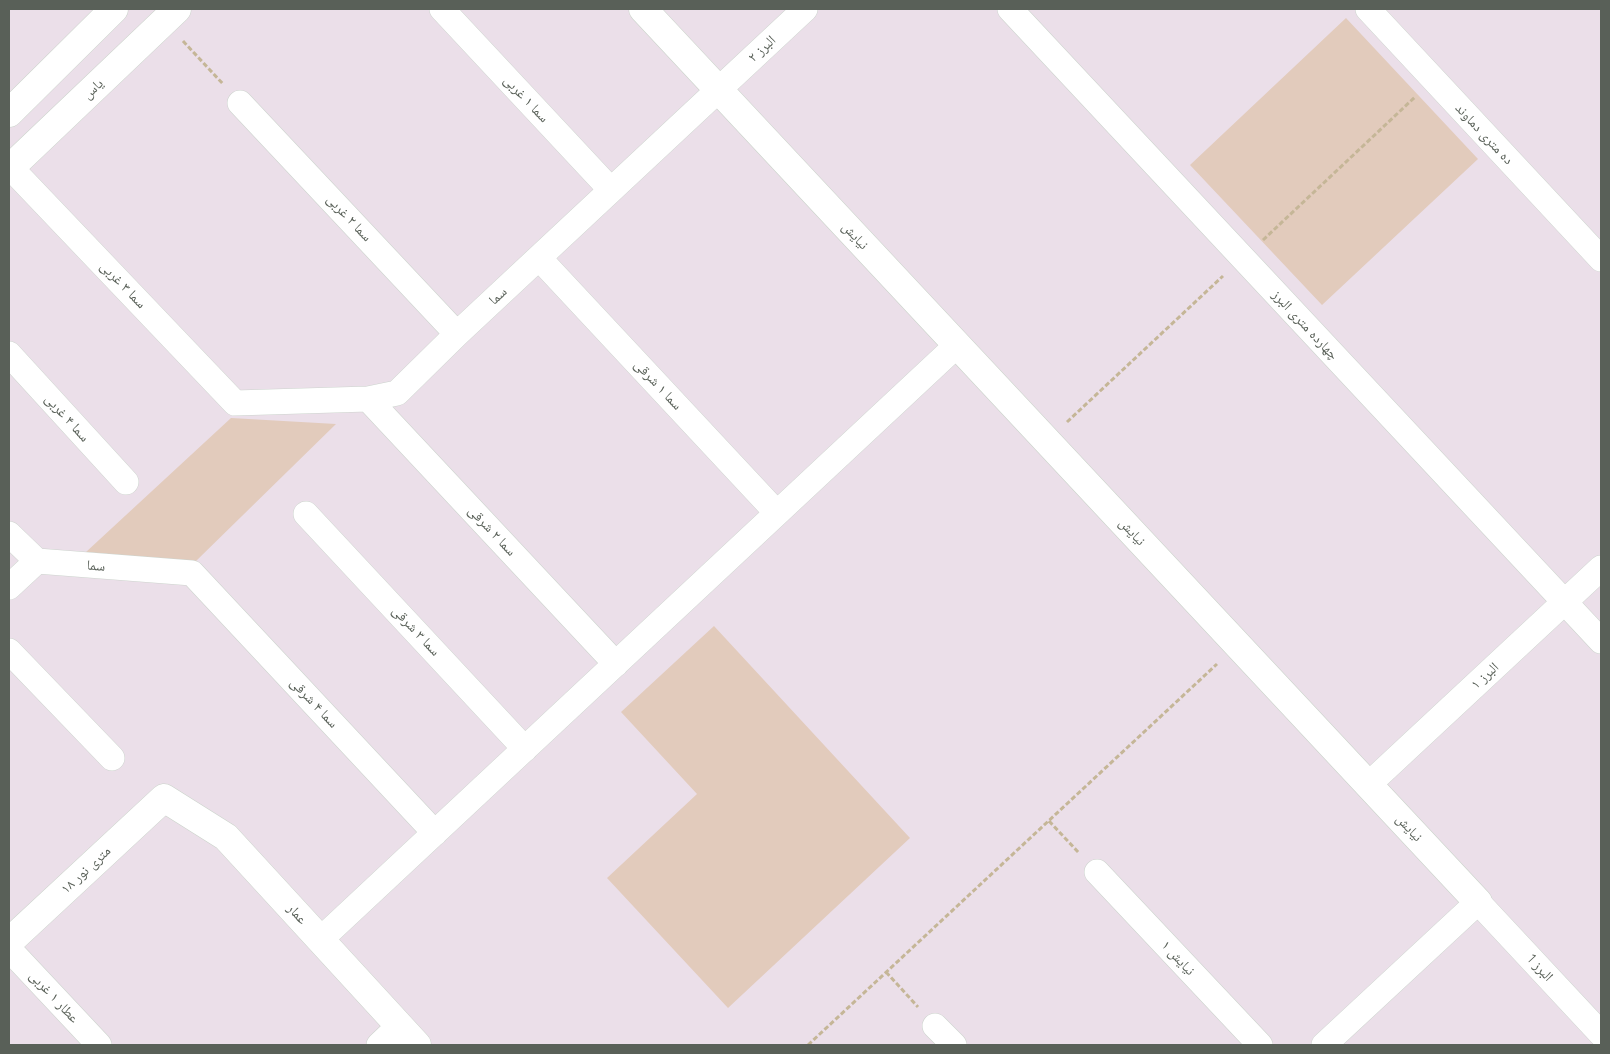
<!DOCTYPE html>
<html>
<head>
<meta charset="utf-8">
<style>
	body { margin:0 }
	#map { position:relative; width:1610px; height:1054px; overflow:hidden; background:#ebdfe9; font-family:Quicksand,sans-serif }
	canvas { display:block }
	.frame { position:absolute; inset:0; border:10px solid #596058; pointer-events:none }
</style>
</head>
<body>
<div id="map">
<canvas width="1610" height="1054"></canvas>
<div class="frame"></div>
</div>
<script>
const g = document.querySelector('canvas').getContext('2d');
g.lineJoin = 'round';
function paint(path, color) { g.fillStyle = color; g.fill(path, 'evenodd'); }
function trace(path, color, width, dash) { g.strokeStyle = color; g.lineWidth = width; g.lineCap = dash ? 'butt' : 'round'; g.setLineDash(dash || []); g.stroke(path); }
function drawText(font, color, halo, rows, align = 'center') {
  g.font = font + ' Quicksand,"Noto Naskh Arabic",sans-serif'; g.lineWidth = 4; g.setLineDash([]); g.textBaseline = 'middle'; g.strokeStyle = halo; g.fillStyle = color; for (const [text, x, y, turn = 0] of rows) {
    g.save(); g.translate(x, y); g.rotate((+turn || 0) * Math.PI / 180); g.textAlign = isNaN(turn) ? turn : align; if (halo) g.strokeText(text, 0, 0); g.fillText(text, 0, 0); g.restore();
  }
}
const green = new Path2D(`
	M1346,18L1478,159L1322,305L1190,165Z
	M231,418L336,424L195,562L86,552Z
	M714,626L910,838L728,1008L607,878L697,794L621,712Z`);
const path = new Path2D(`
	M183,41L223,84
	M1263,240L1415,97
	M1067,422L1223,276
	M1049,821L1079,853
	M886,972L918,1007
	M808,1045L1217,664`);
const street = new Path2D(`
	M442,9L611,190
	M1010,9L1601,641
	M1368,9L1601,259
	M240,103L457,334
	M10,167L235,403L368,399L397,393L457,334L805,9
	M539,258L777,513
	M9,354L126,482
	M368,399L616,664
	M306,514L525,749
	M9,534L37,561
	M9,587L37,561L192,573L435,833
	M9,651L112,758
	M1368,785L1601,568
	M1097,872L1260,1045
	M320,940L957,345
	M9,949L99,1045
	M935,1026L954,1045
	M379,1045L399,1026
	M1324,1045L1478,902L1601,1034`);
const secondary = new Path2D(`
	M643,9L1478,902
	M9,113L114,9
	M9,169L177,9
	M9,942L164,798L226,837L417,1045`);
const streetNames = [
	["البرز ۲",762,49,-43],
	["یاس",93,89,-43],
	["سما ۱ غربی",526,99,47],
	["ده متری دماوند",1484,134,47],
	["سما ۲ غربی",349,218,47],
	["نیایش",855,236,47],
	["سما ۳ غربی",123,285,46],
	["سما",498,296,-43],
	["چهارده متری البرز",1305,325,47],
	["سما ۱ شرقی",658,385,47],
	["سما ۴ غربی",67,418,48],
	["سما ۲ شرقی",492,531,47],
	["نیایش",1132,532,47],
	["سما",96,566,4],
	["سما ۳ شرقی",416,631,47],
	["البرز ۱",1485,676,-43],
	["سما ۴ شرقی",314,703,47],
	["نیایش",1409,828,47],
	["۱۸ متری نور",86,870,-43],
	["عمار",297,914,48],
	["نیایش ۱",1178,958,47],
	["البرز 1",1540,968,47],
	["عطار ۱ غربی",54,997,47]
];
paint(green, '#e2cbbc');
trace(street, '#cdd4ce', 26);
trace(secondary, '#cad3ca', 29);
trace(path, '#c5b697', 3, [5, 2.5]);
trace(street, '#fff', 25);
trace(secondary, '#fff', 28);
drawText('14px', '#596058', '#fff', streetNames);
</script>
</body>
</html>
